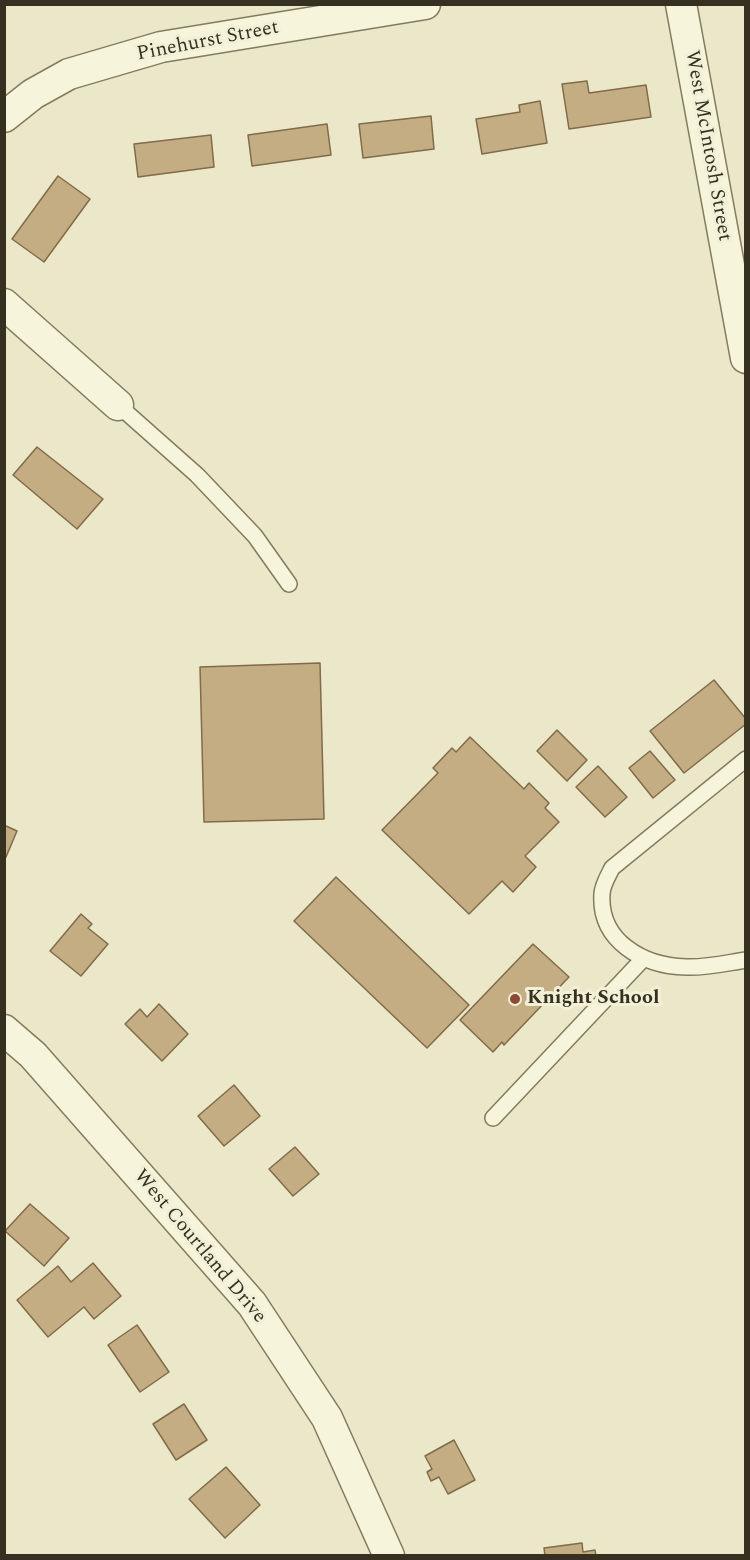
<!DOCTYPE html>
<html>
<head>
<meta charset="utf-8">
<style>
	body { margin:0 }
	#map { position:relative; width:750px; height:1560px; overflow:hidden; background:#eae8c9; font-family:Spectral,serif }
	canvas { display:block }
	.frame { position:absolute; inset:0; border:6px solid #363021; pointer-events:none }
</style>
</head>
<body>
<div id="map">
<canvas width="750" height="1560"></canvas>
<div class="frame"></div>
</div>
<script>
const g = document.querySelector('canvas').getContext('2d');
g.lineJoin = 'round';
function paint(path, color) { g.fillStyle = color; g.fill(path, 'evenodd'); }
function trace(path, color, width, dash) { g.strokeStyle = color; g.lineWidth = width; g.lineCap = dash ? 'butt' : 'round'; g.setLineDash(dash || []); g.stroke(path); }
function drawText(font, color, halo, rows, align = 'center') {
  g.font = font + ' Spectral,serif'; g.lineWidth = 6; g.setLineDash([]); g.textBaseline = 'middle'; g.strokeStyle = halo; g.fillStyle = color; for (const [text, x, y, turn = 0] of rows) {
    g.save(); g.translate(x, y); g.rotate((+turn || 0) * Math.PI / 180); g.textAlign = isNaN(turn) ? turn : align; if (halo) g.strokeText(text, 0, 0); g.fillText(text, 0, 0); g.restore();
  }
}
const building = new Path2D(`
	M587,81L589,93L646,85L651,117L569,129L562,84Z
	M540,101L547,143L482,154L476,119L520,112L519,105Z
	M431,116L434,149L363,158L359,124Z
	M327,124L331,155L252,166L248,135Z
	M211,135L214,167L138,177L134,144Z
	M58,176L90,199L44,262L12,239Z
	M37,447L103,499L77,529L13,475Z
	M320,663L324,819L204,822L200,667Z
	M714,680L746,719V724L684,773L650,731Z
	M557,730L587,760L567,781L537,751Z
	M470,737L524,789L529,783L549,803L545,808L559,822L525,856L536,867L513,892L502,881L469,914L382,830L438,773L433,768L452,748L456,752Z
	M650,751L675,780L653,798L629,768Z
	M598,766L627,797L605,817L576,787Z
	M4,825L17,831L6,857H4Z
	M336,877L469,1005L427,1048L294,921Z
	M81,914L92,924L88,928L108,944L81,976L50,951Z
	M533,944L569,977L504,1045L502,1042L493,1052L460,1020Z
	M159,1004L188,1034L162,1061L125,1024L140,1009L147,1017Z
	M234,1085L260,1116L224,1146L198,1116Z
	M295,1147L319,1174L293,1196L269,1169Z
	M30,1204L69,1238L44,1266L5,1231Z
	M93,1263L121,1296L94,1319L84,1307L48,1337L17,1300L58,1266L71,1282Z
	M137,1325L169,1372L140,1392L108,1345Z
	M184,1404L207,1440L176,1460L153,1424Z
	M454,1440L475,1480L448,1494L439,1477L431,1481L427,1472L432,1469L425,1456Z
	M226,1467L260,1505L225,1538L189,1499Z
	M582,1543L583,1552L595,1550L596,1556H545L544,1548Z`);
const service = new Path2D(`
	M118,405L197,475L255,536L289,584
	M746,759L612,868C608,876 602,886 602,894C599,941 643,966 686,967C706,968 726,963 746,960
	M493,1118L644,958`);
const minor = new Path2D(`
	M681,4L746,358
	M4,117L33,94L69,74L161,47L425,4
	M4,304L118,405
	M4,1030L33,1055L252,1304L327,1418L389,1556`);
const markers = [
	[515,999,6,"#8d4936"]
];
const streetNames = [
	["Pinehurst Street",208,42,-11],
	["West McIntosh Street",707,146,80],
	["West Courtland Drive",199,1247,50]
];
const poiNames = [
	["Knight School",527,999]
];
paint(building, '#c4ad83');
trace(building, '#816b48', 1.5);
trace(service, '#847b5f', 18);
trace(minor, '#847b5f', 33);
trace(service, '#f6f4db', 15);
trace(minor, '#f6f4db', 30);
for (const [x, y, r, color] of markers) { const dot = new Path2D(); dot.arc(x, y, r, 0, 2 * Math.PI); g.fillStyle = color; g.fill(dot); trace(dot, '#f2f1d7', 2); }
drawText('20px', '#363021', '#f2f1d7', streetNames);
drawText('bold 20px', '#363021', '#f2f1d7', poiNames, 'left');
</script>
</body>
</html>
